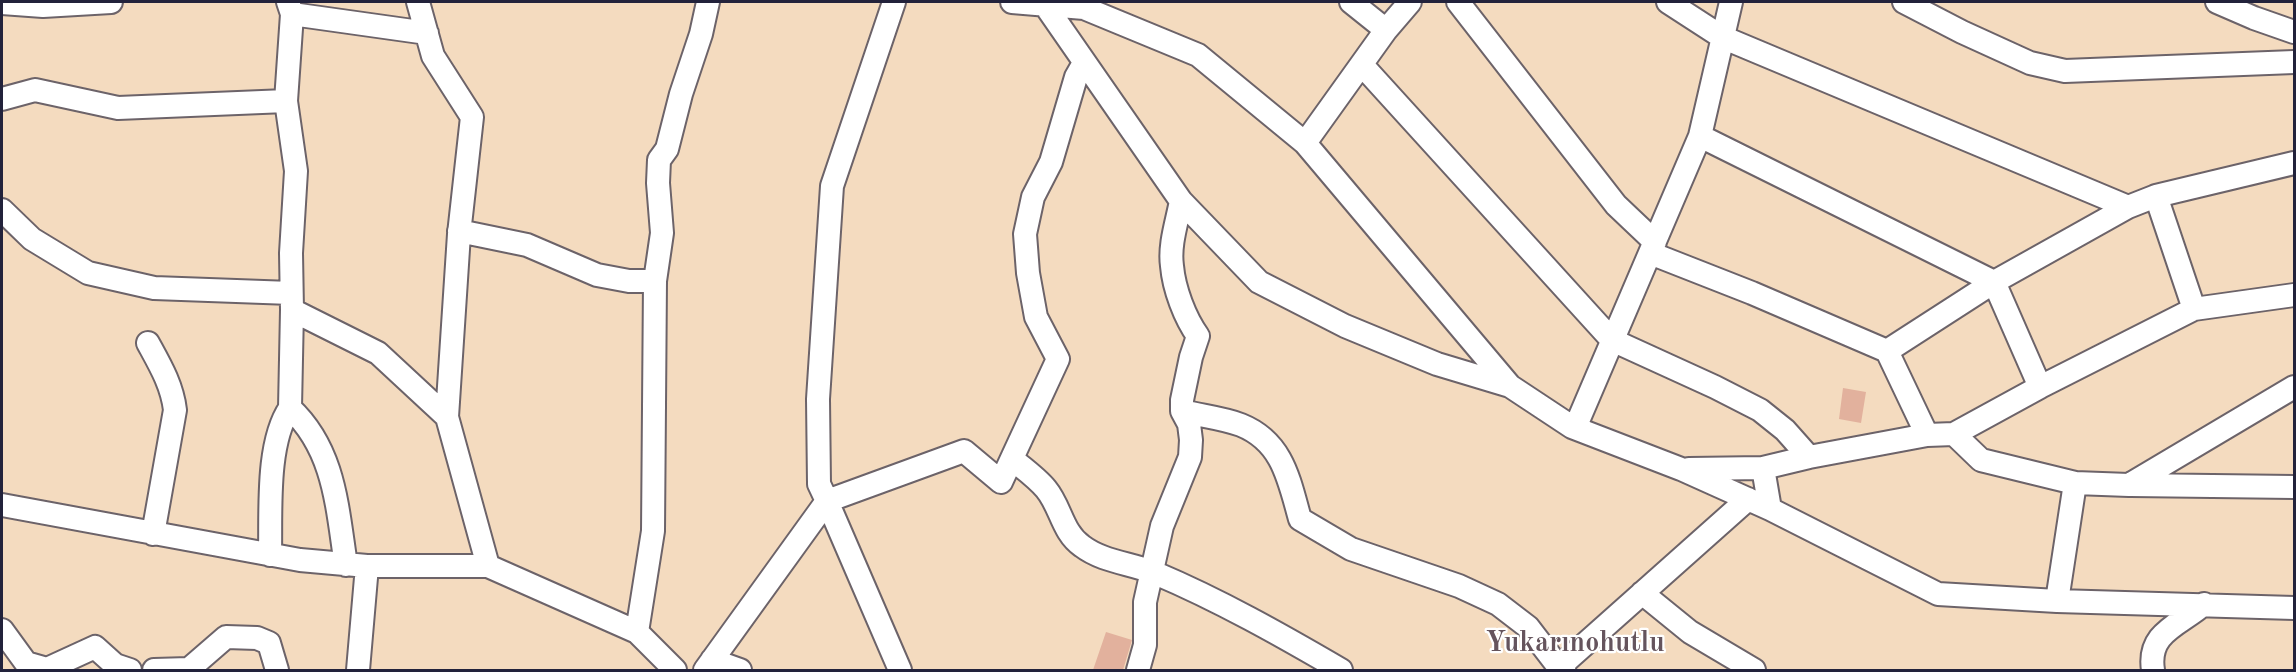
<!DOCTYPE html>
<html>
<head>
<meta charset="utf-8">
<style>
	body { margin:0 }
	#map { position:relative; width:2296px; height:672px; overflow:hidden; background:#f4dbbf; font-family:"Old Standard TT",serif }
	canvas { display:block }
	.frame { position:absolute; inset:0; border:3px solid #22223b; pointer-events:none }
</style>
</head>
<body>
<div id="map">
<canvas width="2296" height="672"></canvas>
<div class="frame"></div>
</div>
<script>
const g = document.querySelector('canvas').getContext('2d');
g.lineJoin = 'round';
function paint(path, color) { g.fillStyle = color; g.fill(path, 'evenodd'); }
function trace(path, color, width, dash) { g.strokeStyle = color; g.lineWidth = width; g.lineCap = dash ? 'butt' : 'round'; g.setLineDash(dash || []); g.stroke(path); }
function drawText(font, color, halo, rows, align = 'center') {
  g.font = font + ' "Old Standard TT",serif'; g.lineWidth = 4.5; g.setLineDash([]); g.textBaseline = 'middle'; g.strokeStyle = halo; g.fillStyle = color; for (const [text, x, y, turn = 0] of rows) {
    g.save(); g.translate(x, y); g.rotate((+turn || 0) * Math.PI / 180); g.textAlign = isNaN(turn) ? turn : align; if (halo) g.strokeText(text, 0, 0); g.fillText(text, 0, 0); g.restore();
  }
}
const building = new Path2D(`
	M1843,388L1866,392L1861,423L1839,419Z
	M1106,632L1132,640L1123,670H1093Z`);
const minor = new Path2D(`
	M288,2L292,14L286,101L296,171L291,253L292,310L378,353L447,417L459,234L472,117L433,56L418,2
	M894,2L832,186L818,399L819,484L827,501L964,451L1001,482L1058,359L1036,317L1028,273L1025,234L1033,197L1051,162L1076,77L1084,63
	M1012,2L1084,8L1198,55L1305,143L1510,386L1572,427L1681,469L1770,509
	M1351,2L1386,30
	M1458,2L1616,205L1655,242
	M1668,2L1722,37L2128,207L1994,282L1700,136
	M1904,2L1962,32L2030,63L2065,71L2294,62
	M2217,2L2254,18L2294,32
	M2,3L43,6L111,2
	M1045,5L1181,201L1259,282L1345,326L1437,364L1510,386
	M292,14L427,33
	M1362,65L1612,340L1715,387L1760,410L1785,430L1809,457
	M2,99L35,90L118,108L286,101
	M1305,143L1386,30L1410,2
	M2156,196L2294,163
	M2128,207L2156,196L2194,309
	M2,210L32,239L88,273L154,288L291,293
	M459,231L527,245L597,275L629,281H655
	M1650,253L1752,293L1887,351L1994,282L2040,387L1954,434
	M148,343C160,365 172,385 175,410L153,534
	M1887,351L1927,435
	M2040,387L2194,309L2294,295
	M290,408C335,450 337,507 346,565
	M1182,411C1201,416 1223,418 1241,425C1283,442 1289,480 1300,519L1351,549L1459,586L1498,604L1528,627L1561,670
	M447,417L488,566L637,632L653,531L655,281L662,233L658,183L659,160L667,149L681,94L701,34L708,2
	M1575,428L1700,136L1731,2
	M1012,459C1023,468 1037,478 1046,489C1061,507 1062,532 1082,546C1103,562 1131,563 1155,573C1219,600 1281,635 1341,670
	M1763,468L1770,509L1938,594L2057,601L2294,608
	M1689,469L1763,468L1809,457L1927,435L1954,434L1981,460L2075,483L2129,485L2294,387
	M2131,485L2294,487
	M2,505L300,560L367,566L358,670
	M270,555C271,512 266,443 290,408L292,310
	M367,566H488
	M1642,593L1690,632L1754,670
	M2057,601L2075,483
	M2,630L26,663L47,669L95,647L115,665L130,670
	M637,632L675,670
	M712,660L740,670
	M154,670L189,669L226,637L257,638L269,643L277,670
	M705,670L827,501L900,670
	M1138,670L1145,645V602L1162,526L1190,457L1191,440L1189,424L1182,411V400L1191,357L1198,336C1185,318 1174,289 1172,266C1169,245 1177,222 1181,201
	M1563,670L1566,661L1748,499
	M2153,670C2147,632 2180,625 2204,604`);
const districtNames = [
	["Yukarınohutlu",1575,644]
];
paint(building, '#e2b19d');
trace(minor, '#6c6369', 26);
trace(minor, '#fff', 22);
drawText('bold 28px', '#65545d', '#fff', districtNames);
</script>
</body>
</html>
